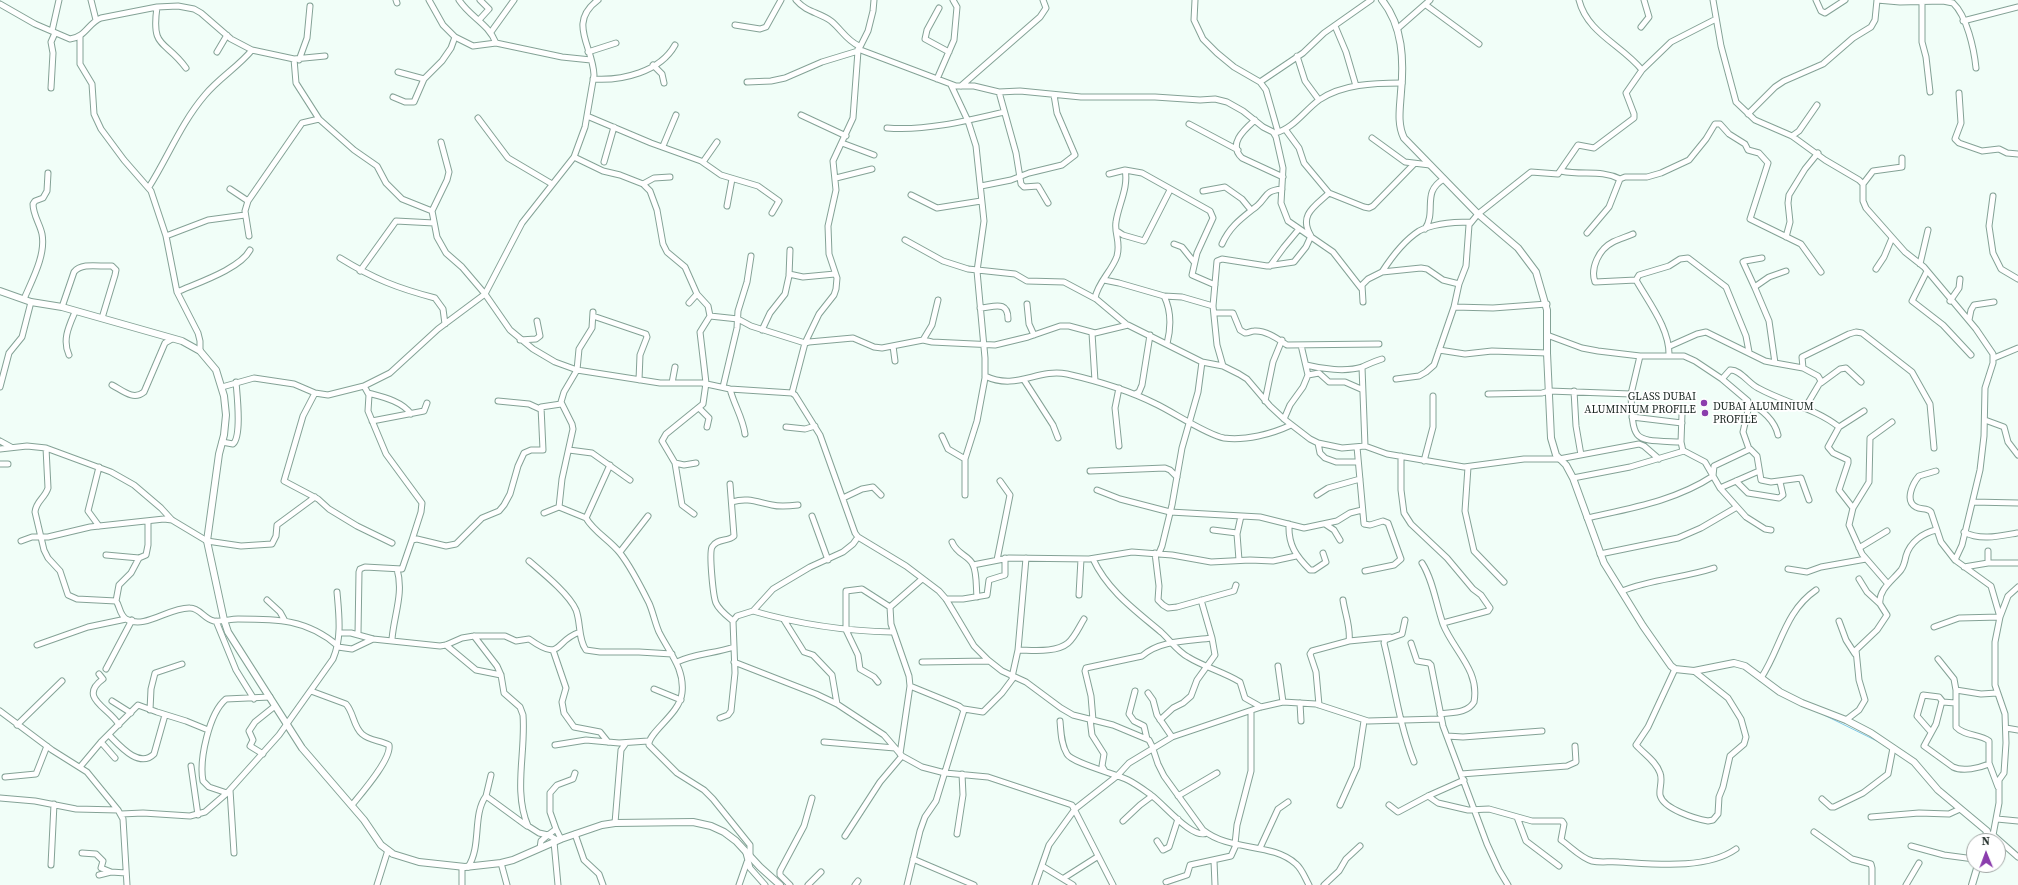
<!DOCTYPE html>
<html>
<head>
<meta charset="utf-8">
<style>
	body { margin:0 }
	#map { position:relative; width:2018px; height:885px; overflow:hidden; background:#f1fef8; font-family:"Source Serif 4",serif }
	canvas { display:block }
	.north { position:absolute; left:1966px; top:833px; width:40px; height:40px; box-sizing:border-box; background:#fff; border:1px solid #a3a8a6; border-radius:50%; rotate:359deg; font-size:11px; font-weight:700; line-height:16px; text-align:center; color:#1a2621 }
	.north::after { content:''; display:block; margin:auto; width:14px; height:18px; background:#8b3dad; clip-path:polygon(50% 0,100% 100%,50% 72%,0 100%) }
</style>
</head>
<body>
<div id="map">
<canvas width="2018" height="885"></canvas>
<div class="north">N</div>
</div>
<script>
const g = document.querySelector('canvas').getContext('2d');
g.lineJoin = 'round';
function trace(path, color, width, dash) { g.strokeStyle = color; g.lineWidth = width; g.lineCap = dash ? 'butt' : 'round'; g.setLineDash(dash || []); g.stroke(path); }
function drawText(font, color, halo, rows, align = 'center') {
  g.font = font + ' "Source Serif 4",serif'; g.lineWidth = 3.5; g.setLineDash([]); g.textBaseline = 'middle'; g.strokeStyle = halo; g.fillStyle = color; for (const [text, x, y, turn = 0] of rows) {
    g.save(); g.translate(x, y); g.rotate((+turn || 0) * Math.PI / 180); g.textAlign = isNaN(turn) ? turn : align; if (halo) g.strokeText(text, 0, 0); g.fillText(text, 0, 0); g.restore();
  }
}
const stream = new Path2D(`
	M1824,715L1879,742
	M1973,823L1980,829
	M1982,841L1983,837`);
const minor = new Path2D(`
	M91,0L96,20
	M396,0L397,3
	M429,0L443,25L455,37L473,46L496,43L562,57L591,60
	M459,0C471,18 488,23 496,43
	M796,0C807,13 819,12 831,21C841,29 846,40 859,46
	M1195,0L1194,20L1203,39L1217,53L1234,67L1260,82L1266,90L1278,132
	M1579,0C1587,33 1622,45 1642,70
	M1713,0L1721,46L1736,102L1755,120L1792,136L1825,160L1859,180L1863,184V201L1866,208L1905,252L1924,267L1976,329L1993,354V363L1985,388L1984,436L1980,470L1962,545L1955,560L1991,586L2000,617L1995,642V685L2005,714L2006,743L2004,773L1999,780V803L1993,835
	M1816,0L1821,11L1825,13L1845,0
	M1922,1V42L1926,57L1930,92
	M0,4L35,24L70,39C86,37 88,23 101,18L157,7L178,6L194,9L201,13L231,39L252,50L294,59L325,56
	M1426,5L1479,44
	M157,7C151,50 165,39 186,68
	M939,8L927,30L925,39L949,52
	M479,20L489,9L480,0
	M1963,21L2018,7
	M735,25L760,29L766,27L781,0
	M1335,26L1346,52L1356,86
	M1641,27L1649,17L1644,0
	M1397,29L1430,0
	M52,31L59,0
	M491,32L514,0
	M80,36V64L92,84L94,114L101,129L124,160L151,191L166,236L177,292L198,333L200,341V351
	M858,49L956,86H974L999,92L1020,91L1081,97H1155L1200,100L1215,99L1227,102L1243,111L1263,127L1273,132L1276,137L1283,168L1281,203L1288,221L1333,252L1361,288
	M217,52L227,35
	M588,52L616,43
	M1297,56L1305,81L1319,100
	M294,59L296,83L319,119L354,150L377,166L386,183L402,199L432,211L437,237L446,253L462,267L485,294L510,330L533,349L555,362L577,370L660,383H702L730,389L792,393L795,395L820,435L855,533L858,537L906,566L939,591L946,599L974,646L988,660L1002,671L1026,682L1061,708L1073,715L1113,725L1149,740L1152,746L1158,764L1164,776L1203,830C1230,852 1272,842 1296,864C1302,869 1305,878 1309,885
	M299,60L307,38L310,6
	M653,65L662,74L664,83
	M398,72L424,79
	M593,79C622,81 660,72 675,45
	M937,79L954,40L957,7L953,0
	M747,82L771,81L785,78L822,62L858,51
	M1260,82L1303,53L1324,33L1371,0
	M951,85L968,121L976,146L984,221L977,271L985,358V378L977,421L965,459V495
	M961,86L1040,17L1046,8L1043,0
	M51,88L53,53L51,42L55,33
	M999,92L1016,153L1021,184L1024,187L1038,186L1048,203
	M1959,93L1961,123L1955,139L1959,143L1982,151L1999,149L2007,153L2018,154
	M393,97L405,102H414L424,79L442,61L451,48L455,37
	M1748,114L1775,87L1784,81L1823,64L1853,38L1871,27L1875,20L1877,0L1900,2L1943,1L1953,3C1967,16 1974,49 1976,68
	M801,115L846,136
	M587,116L651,143L701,161L721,175L758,186L779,201L772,213
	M478,118L508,158L552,184
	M1255,120C1245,129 1227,144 1242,158L1283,177
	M1189,124L1238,150
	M887,128C926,131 966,121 1004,112
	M1285,129L1299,148L1304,163L1329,193L1364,207L1369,208L1373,206L1414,164
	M1275,133C1293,129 1304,111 1319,100C1342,84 1374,83 1402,83
	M1792,136L1799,131L1817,105
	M1372,138L1405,162L1430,165
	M842,143L874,155
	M663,146L676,115
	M574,157L603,171L620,175L643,184L650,191L657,210L663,244L667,252L685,267L697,294L708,306L710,316L700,332L706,383L703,404L666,434L662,441L675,463L682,505L694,514
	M604,162L614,127
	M703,162L717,142
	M1125,170C1129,187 1118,206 1116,222C1114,233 1121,242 1117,256C1112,271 1098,282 1095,298L1126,324
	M1561,171C1583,176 1600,169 1620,179L1625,177H1647L1661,173L1689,160L1706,139L1715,124H1720L1729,134L1745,144L1748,150L1759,153L1768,163L1750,219L1801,244L1821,272
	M1109,174L1125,170L1142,173L1210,211L1213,218L1197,253L1192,275L1215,285
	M836,178L872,169
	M643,184L654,178L670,177
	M1863,184L1873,171L1902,167V158
	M981,186L1011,180L1029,173L1062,165L1075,155L1057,113L1054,95
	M149,187C168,157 181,123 205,95C219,78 238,67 252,50
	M230,189L248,201
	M1203,191L1225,187L1242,199L1251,210
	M911,195L937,208L981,201
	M1993,196L1989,226L1993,253L2001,269L2018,279
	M727,206L732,179
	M432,211L447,180L449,172L441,142
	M1425,229C1437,211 1421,192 1444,179
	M1117,231L1123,235L1144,241L1170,190
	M1587,233L1609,207L1620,179
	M1633,234C1626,237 1619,239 1613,242C1599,249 1590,268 1595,282L1636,280L1639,275L1669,266L1680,259L1688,258L1726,287L1746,336L1749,352
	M166,236L208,220L245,215
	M249,236L245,211L248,201L302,123L319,119
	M1786,237L1790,222L1788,203L1789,195L1805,169L1818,153
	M905,240L943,261L968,269L1015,274L1027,281L1064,282L1096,299
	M1174,244L1182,247L1194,262
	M1222,244C1230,226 1242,218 1257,206C1268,196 1264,191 1282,189
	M340,258C374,279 397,288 435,298L443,309L445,324
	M1920,264L1928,230
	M1270,266L1284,247L1299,229
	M1876,269L1884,257L1892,238
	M360,271L396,221L434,223
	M1786,271L1769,277L1756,286L1755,288L1769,321L1775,363L1803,368
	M1927,271L1912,301L1943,325L1971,355
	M1382,272C1391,258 1405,240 1419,231C1434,223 1455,222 1471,222
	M789,274L803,277L835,274
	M1104,280L1119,283L1164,296C1171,310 1171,328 1167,344
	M1636,280C1649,303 1670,329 1669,356
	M1755,288L1743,262L1745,261L1762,258
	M177,292C197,283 240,269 250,250
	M1164,296L1182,297L1213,306
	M24,299C32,280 46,255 42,234C40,224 33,215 33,204L35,201L43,198L47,191L48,173
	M1950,301L1959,288L1960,279
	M1363,302L1362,285L1368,279L1382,272L1421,268L1427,269L1443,280L1459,284
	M689,303L697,294
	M1027,304L1029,324L1034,335
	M62,307L74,272C82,262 100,267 112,266L116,270L115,275L102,318
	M1454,307L1493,308L1547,304
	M980,308C994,307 1008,300 1008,319
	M1214,313H1233L1240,330L1245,333C1249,333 1251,331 1254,331C1266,330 1278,339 1287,345L1379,344
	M593,316L646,334L647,337L640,355L639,380
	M710,316L738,319L751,326L805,343L819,314L834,295L836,289L837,278L829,254L828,226L836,190L833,161L853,118L858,51L868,31L873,11L874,0
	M1969,320L1971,310L1974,305L1994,302
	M762,330L770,313L785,294L789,276L790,250
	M1092,333L1095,381
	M1547,335L1582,348L1598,351L1640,356H1684L1695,361L1722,379L1748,401L1749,406L1743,432L1749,449
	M520,340L536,339L540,336L537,321
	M923,340L932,325L938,300
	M893,346L895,361
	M1670,346L1697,334L1706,332L1765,361L1775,363
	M1439,350L1465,354L1492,351L1547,353
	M69,355C62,340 69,326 75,312
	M1994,358L2018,348
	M1306,365C1321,369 1347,372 1362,367C1369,364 1375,361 1382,359
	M1223,366L1217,345L1213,306L1217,261L1222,259L1267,266L1294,262L1306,247L1311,236C1298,215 1315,206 1329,193
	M1362,367L1365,446
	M1308,375L1319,373L1329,382H1345L1361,389
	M985,376C1017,391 1037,368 1067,374C1098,381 1128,390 1156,404C1173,412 1207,435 1224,438C1245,441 1272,434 1291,425
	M1396,379L1419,376L1426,372L1434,365L1454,307L1459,284L1466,266L1469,225L1478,214L1531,172L1558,174L1578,145L1594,148L1634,118V114L1626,93L1642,70L1671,42L1716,19
	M1722,379L1730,370C1740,369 1749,384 1758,388C1785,403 1815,408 1839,427L1864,411
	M1024,380L1053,425L1058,438
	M672,383L675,367
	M1821,383L1840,369L1846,368L1861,382
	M112,385C122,390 133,401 144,392L165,343L172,339
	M364,386L369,395L368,411L386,454L422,503L421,512L412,540
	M0,387L9,353L22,337L31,302
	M222,387L254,378L294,384L315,393L328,395L364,386L390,373L438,329L485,294L522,223L574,157L585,127L594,75C593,46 567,23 598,0
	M723,387L737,328L738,311L747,282L751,256
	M730,389C734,405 743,418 745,434
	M1574,391L1576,426L1581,455
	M315,393L303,416L284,481L318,499L329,509L357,526L392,543
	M368,393C383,397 402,401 411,414
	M792,393L805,343L809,342L853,338L874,347L882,348L923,340L932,342L995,345L1028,337L1060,326H1069L1095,333L1128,325L1202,362L1223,366L1239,374L1247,379L1270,406L1284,419L1310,439L1318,443L1342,448L1365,446L1387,454L1464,467L1524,459H1559L1639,444L1644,446L1659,459
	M1135,394L1139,392L1142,385L1150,335
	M1488,394L1542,393L1549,391L1631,394L1640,356
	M1631,394C1633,444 1633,440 1681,442
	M498,401L529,404L540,409
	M1265,401L1273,362L1282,340
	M1750,404C1762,409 1775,421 1778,435
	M699,408L709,418L707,427
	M1805,408L1821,381L1818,376L1803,368L1802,357L1849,334L1856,332L1862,333L1912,372L1930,404L1934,448
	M1682,414L1681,442L1683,451
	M1632,417L1682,423
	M1284,419L1290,405L1303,387L1308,375L1301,345
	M1985,420L2004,427L2008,442L2018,455
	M372,421L424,411L427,403
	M786,427L805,429L815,426
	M1839,427L1828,447L1833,453L1848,460V463L1839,490L1853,508
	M942,436L948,449L965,459
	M0,441L11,447
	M222,442L233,444C242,436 237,395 236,382
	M1318,443L1320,453L1325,458L1336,462H1358
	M1119,446L1115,408L1119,388
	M1357,447L1364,524L1370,525L1383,521L1388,523L1401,559L1394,565L1365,571
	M46,448L48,488C45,498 36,501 35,512L44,550L48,558L60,571L68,595L77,599L116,601C120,606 119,614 126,619C145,630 169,607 190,608C200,608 204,619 214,621C221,622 230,619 238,619C277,619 307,619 338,646
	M0,449L27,446L46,448L111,472L134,485L161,508L172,520L207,541L241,546L272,544L276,536L277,525L315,497
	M569,450L592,453L630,480
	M1401,456V490L1404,513L1411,524L1447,558L1473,589L1481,595L1490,608L1488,611L1443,623
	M1424,461L1433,427V396
	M675,463L684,465L696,463
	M0,464H8
	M610,465L586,518C594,532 610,540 620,553C631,567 641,587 649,603C653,612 655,623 659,632C669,652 685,669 682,693C680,714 647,733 649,745L677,773L704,790L713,799L750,845V856
	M1468,467L1465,511L1474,551L1504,582
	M1090,471L1165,468L1170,470L1177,477
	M1936,471L1919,476C1913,483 1904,501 1916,507C1921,510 1927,507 1931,512L1941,542L1955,560
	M1573,478L1630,467L1684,451L1705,462L1720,488L1746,517L1765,529L1771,530
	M1736,481L1748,493L1779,498L1783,495L1780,482
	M730,484L734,536C728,542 717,538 712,547C709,553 713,596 716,603C719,610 727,616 733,621
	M1720,488L1759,471
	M1097,490L1120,499L1170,512L1260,517L1304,528L1337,521L1350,513L1362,510
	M1317,495L1328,488L1360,479
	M843,498L862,489L873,487L881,495
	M732,502C747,497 757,502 772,505C780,507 790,506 798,505
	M1973,502L2018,503
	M544,513L559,507
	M812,516L828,560
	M586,518L559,507L562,479L573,429L572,424L561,402L564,392L577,370L579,349L592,328L593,312
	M1587,518C1631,508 1675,501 1713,476L1714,466L1750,449L1757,456L1761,480L1771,482L1801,478L1809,500
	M1289,524C1288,545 1296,556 1310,570H1314L1326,562L1323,553
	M1325,524L1334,530L1340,540
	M99,526L88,511L99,467
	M1213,530L1237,533
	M1964,532C1980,541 2000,536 2017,533
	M21,541L32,537H48L90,527L164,519L172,520
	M952,542C957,555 969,555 973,565C977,573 976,587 977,597
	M1859,548L1887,531
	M620,552L648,516
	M1155,553L1159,586L1158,600L1163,605L1168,608L1177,607L1234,591L1236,585
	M1159,553L1162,546L1172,505L1182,448L1198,392L1202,362
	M1600,554L1678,538L1701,528L1737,507
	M106,555L139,558L146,555L148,545V521
	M1093,559C1108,591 1135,610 1161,632C1170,640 1177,651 1188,657C1204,667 1224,672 1240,682L1245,698L1261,707
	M997,560L1010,495L1000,481
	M1239,560L1237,534L1241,516
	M529,561C543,573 569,594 576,610C581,623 578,639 586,650L600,652H639L672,654
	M1422,563C1433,580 1436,604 1443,624C1453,650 1480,670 1474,702C1467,714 1451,712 1440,714
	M1988,563H2018
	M973,565L1009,558L1089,559L1132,552L1172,555L1211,562L1250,560L1273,561L1296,556
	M1964,567L1988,563V551
	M1788,569L1807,572L1821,567L1866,559
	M1888,584L1862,554L1849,525L1853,508L1869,482L1870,438L1892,422
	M1622,591C1651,579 1684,578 1714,568
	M1079,595L1081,559
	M946,599H963L987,595L989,580L1005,575V558
	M267,600L280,612L285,621
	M116,601L119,585L131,573L139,558
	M1880,604C1878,590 1893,580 1901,570C1904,566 1905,561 1906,556C1910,542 1923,533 1936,530
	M753,611C798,624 845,631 892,632
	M784,620L804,652L813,655L832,675L837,704
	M1405,620L1402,634L1385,640L1384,643C1394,683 1399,724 1414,762
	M216,621L236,670L254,699
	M1839,621L1846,640L1855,654
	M1934,627L1959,618L2000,617L2008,596L2018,587
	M339,633H351L373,639L440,646L446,645L462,638L474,636H505L516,641L529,639C563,663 553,641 580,632
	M358,634L359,572L360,569L365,567L402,569L412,540L417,539L446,546L456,544L482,518L499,511L504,505L510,494L518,466L524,453L531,450H543L541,407L561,404
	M474,636L497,666L501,675L504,693L520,707L523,715C526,752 513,791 528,826L539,833L548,835L556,829L561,839
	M392,639C394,615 404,593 397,569
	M1349,641L1390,637
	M1411,643L1417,661L1429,663L1431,665L1443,726L1487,844L1499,870L1508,885
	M37,645L88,627L126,619
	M446,645L476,670L501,675
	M338,647L352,649L373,639
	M553,650L566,688L562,702L564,713L574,727L600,732L608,742
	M1018,650C1032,650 1056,653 1068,643C1075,637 1079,627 1084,619
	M1938,659L1954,679L1956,690
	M677,662C697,653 713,654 734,647
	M734,662L816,694L837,704L884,735L902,756L922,767L945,773L988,777L1072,805L1113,885
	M922,662L989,661
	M1278,666L1283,702
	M106,669L132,620
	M1675,669L1648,727L1636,745C1644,754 1656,761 1660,773C1663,780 1659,788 1660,795C1663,809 1696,819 1708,821L1713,820L1718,814L1719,797L1723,787L1730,756L1744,744L1746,737L1741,719L1728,698L1694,671
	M99,674L103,679C77,698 110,708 119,725
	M1012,677L1018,650L1026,558
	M1761,678C1781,648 1784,612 1816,590
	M878,682L874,677L860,669L858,655L846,630V591L862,589L890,607
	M654,689L681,700
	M311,691L346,704C354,713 353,726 362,734C370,741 380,740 389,745C392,759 360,795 352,805
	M1135,691L1129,714L1134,721L1144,726L1147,739
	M1148,693L1153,700L1157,715L1172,737
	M112,701L131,713
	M1942,701L1936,724L1924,746L1953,767C1963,772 1979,768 1989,764V741C1980,734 1964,736 1956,727V690L1981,694L1997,693
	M1300,703L1301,721
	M1319,705L1316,672L1310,654L1312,651L1349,641C1351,628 1345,614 1343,600
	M964,709L983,712L1002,693L1014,677
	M150,710L151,689L155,673L182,664
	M0,711L52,750L87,772L118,810L123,819L127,885
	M720,718L728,715L731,711L735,673L733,621L737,616L753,611L773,589L810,567L843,552L853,544L858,537
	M1090,719L1092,735L1104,754L1102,766L1105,771
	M1093,720L1091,696L1085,671L1086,668L1142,656C1160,640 1189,641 1212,638
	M1160,720L1173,708L1183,703L1191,696L1197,680L1215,655L1212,638L1201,600
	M1846,720L1859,710L1865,700L1859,680L1856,650L1877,630L1887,615L1880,604L1867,592L1859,579
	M1060,721C1061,732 1061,744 1067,754C1072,763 1116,774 1128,780C1136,784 1144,790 1151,795C1164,804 1192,840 1207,833
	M17,725L62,681
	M2006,728L2018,730
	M1931,732L1917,716L1923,695L1939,697L1943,702L1955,703
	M109,735C119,745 139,769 154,754L165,715
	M1447,736L1463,737L1542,731
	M101,742L115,758
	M824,742L895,748
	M555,745L586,740L619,743L648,741
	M263,754L250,746L253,740L249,731L255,722L275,706
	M900,754L910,686L909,676L891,624L890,607L922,579
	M1989,763L1998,787
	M191,766L198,815
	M80,767L101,742L138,705L157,712L186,721L208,730
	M1461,774L1567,766L1576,762L1575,746
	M491,775L486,796L527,826
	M5,777L36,774L47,746
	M230,790L234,853
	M227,793L209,787L203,781C199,760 209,713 226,699L270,697
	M1178,796L1217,773
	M1428,796L1438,803L1468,810L1489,809L1532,821H1562L1564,824L1561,840C1571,847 1581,858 1592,861C1601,863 1610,861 1619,862C1654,864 1706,870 1736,849
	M0,798L35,801L76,809L118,810
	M1822,799L1831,807H1834L1863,793L1888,774L1893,748
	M1340,805L1357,767L1364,721
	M1389,805L1398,812L1428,796L1464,780
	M121,814L143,813L190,816L205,812L227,793L279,735L333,659C342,638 339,615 337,592
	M1517,817L1526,841L1559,866
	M1871,817L1919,813L1949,814L1960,809
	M1997,819L2018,821
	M1123,821L1140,805L1152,796
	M615,823L621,750L626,743
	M556,829L550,812V793L557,785L573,779L575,773
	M1814,832L1852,859L1871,864L1872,868V885
	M575,834L584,860L599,874L603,885
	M957,834L963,795L962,774
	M1990,834L1993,835L2018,857
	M845,836L880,782L902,756
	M1157,841L1163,850L1169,847L1178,819
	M554,842L558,885
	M1235,844L1237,825L1251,771V711
	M1911,846L1944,855L1974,859
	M540,848L541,841L548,835L557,840
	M1260,848L1278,809L1288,802
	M82,853L96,854L103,861L101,868L111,872
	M746,853L750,868L765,885
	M913,859L974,885
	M1214,861L1215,885
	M501,863L507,885
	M51,865L54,804
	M1042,866L1073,885
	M468,867C482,846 472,815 486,796
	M99,875L111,872L126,873
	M1064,878L1097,857
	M1166,882L1187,875L1190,865L1231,856L1236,845
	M377,885L388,850
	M462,885V868
	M739,885L747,862
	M790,885L780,875V871L804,826L812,798
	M808,885L821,872
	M855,885L858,881
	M907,885L920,831L925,817L936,801L964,710L959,706L910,686
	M1035,885L1049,845L1075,809L1117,776L1129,763L1172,737L1261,707L1283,702L1316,704L1368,721L1440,719
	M1324,885L1339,871L1346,859L1360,846
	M1906,885L1919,863`);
const tertiary = new Path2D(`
	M1382,0C1403,26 1404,61 1401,92C1400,108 1397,124 1404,138L1478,214L1518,248L1536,272L1547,310V353L1551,438L1556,455L1566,465L1573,478L1604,563L1643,626L1671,666L1675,669L1694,671L1734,663L1745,666L1780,692L1802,703L1846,720L1871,733L1914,762L1938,790L1987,831L1985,841
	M0,291L31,302L62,307L182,341L200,351L216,370L224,396L226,415L224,435L219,454L207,541L224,620L228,632L302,748L364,820L381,845L393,854L419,862L465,867L501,863L513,860L561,839L602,825L615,823L693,822L711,826L724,832L736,841L760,867L780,885
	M1972,885L1978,865`);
const markers = [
	[1704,403,4,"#8b3dad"],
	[1705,413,4,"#8b3dad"]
];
const poiNames = [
	["GLASS DUBAI",1696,397],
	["ALUMINIUM PROFILE",1696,410],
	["DUBAI ALUMINIUM",1713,407,"left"],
	["PROFILE",1713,420,"left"]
];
trace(stream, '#83c9e8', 1);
trace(minor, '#84a296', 7);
trace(tertiary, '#84a296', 8);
trace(minor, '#fff', 5);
trace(tertiary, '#fff', 6);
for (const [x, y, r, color] of markers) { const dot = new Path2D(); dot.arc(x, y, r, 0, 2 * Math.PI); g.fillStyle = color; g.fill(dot); trace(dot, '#fff', 1.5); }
drawText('11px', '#1a2621', '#fff', poiNames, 'right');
</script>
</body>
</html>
